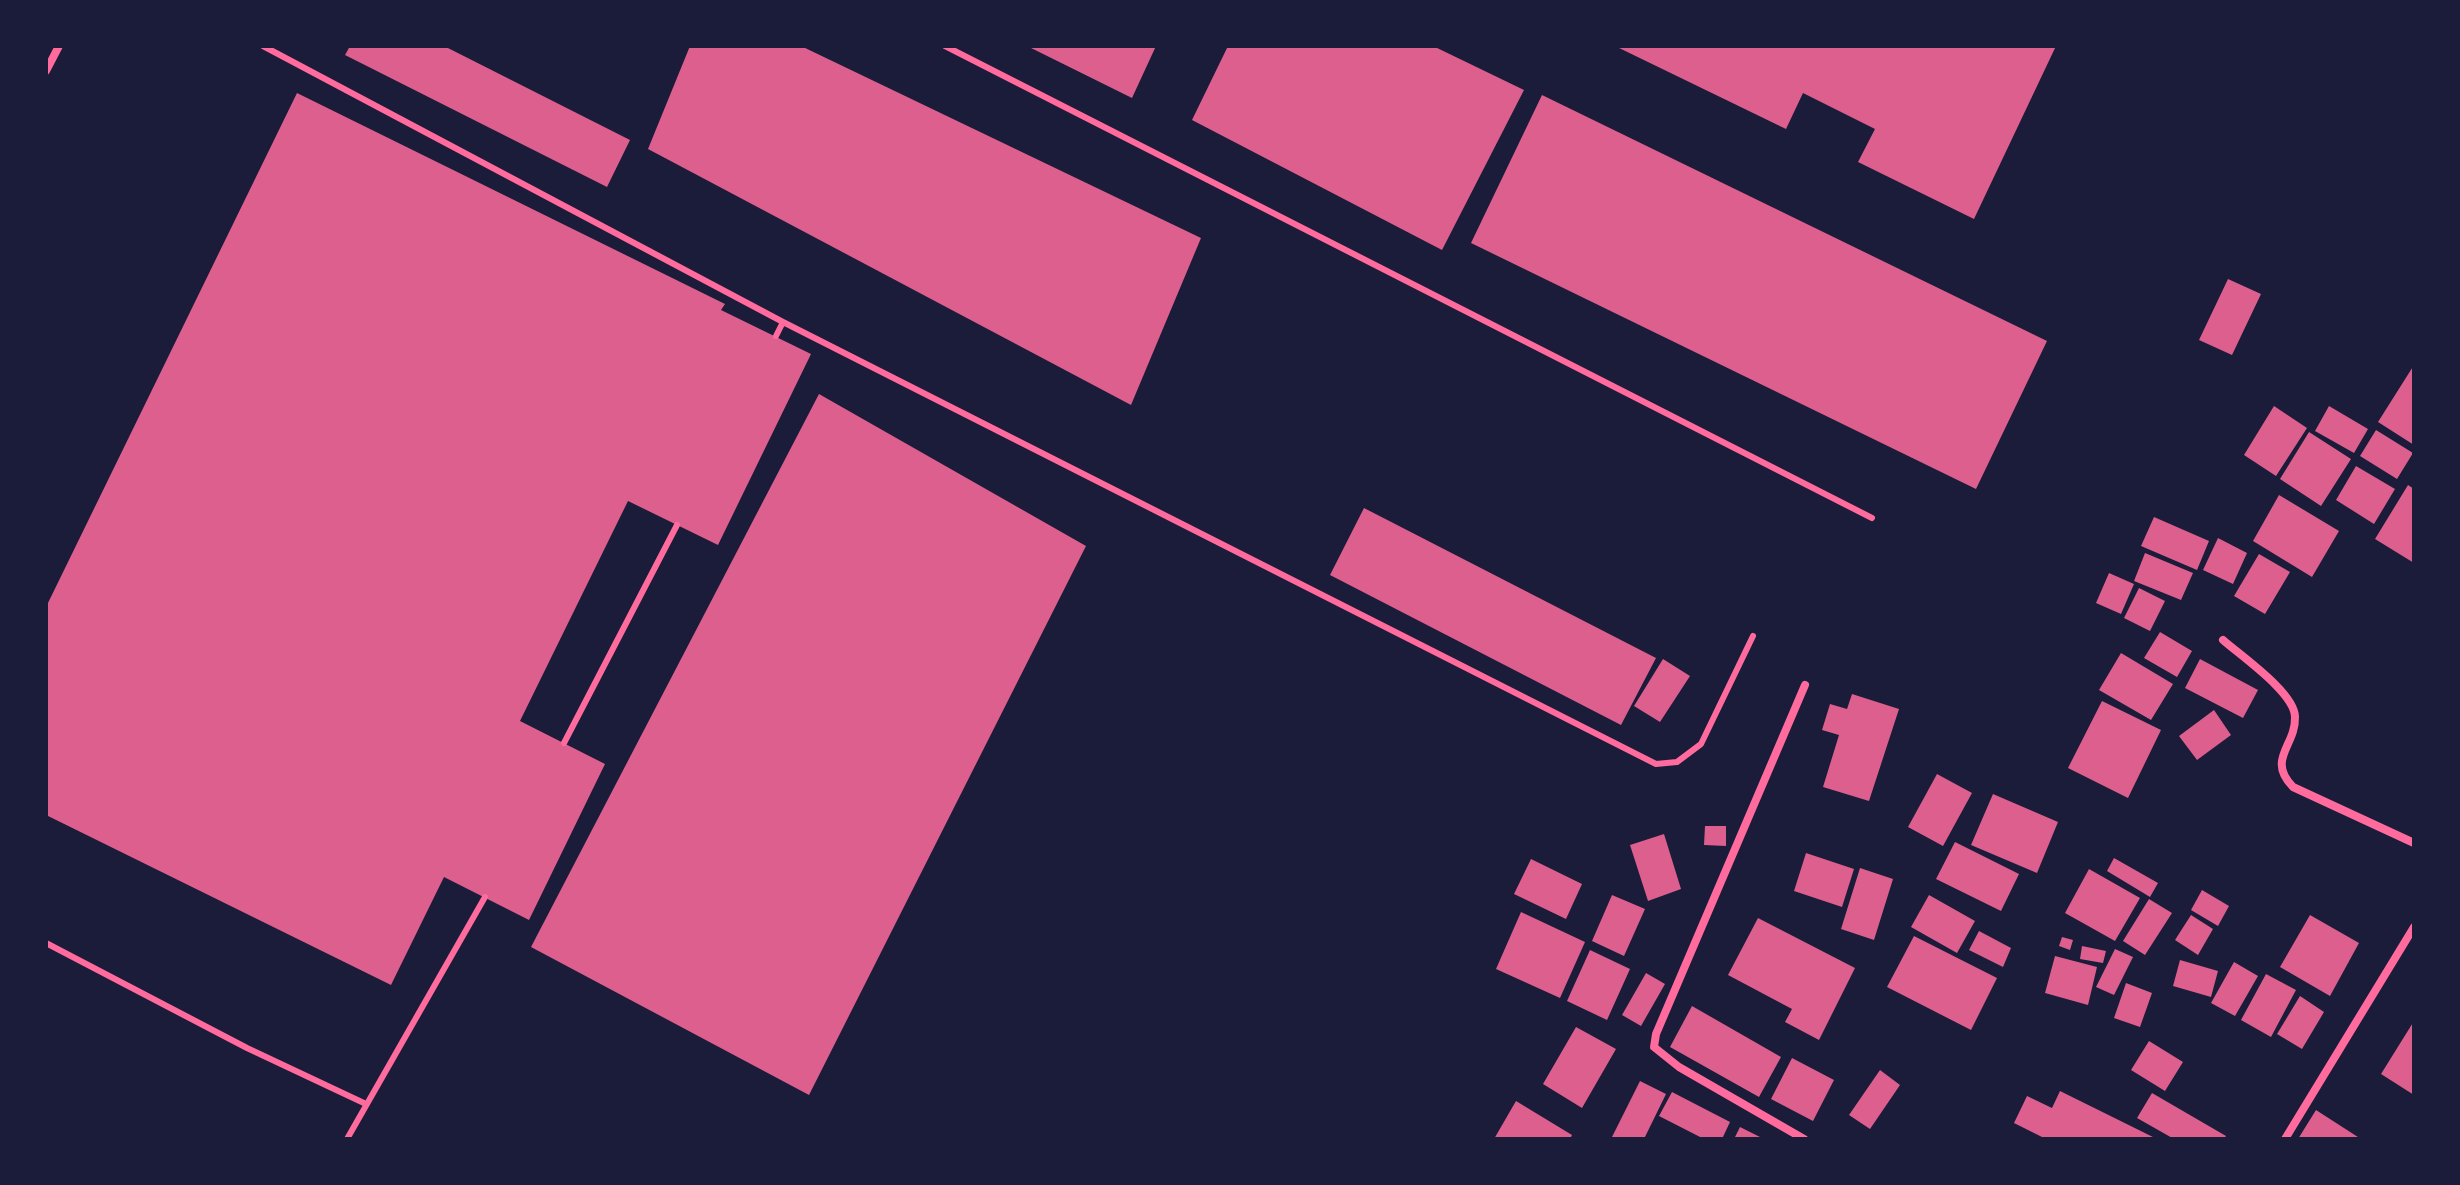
<!DOCTYPE html>
<html>
<head>
<meta charset="utf-8">
<style>
	body { margin:0 }
	#map { position:relative; width:2460px; height:1185px; overflow:hidden; background:#1b1b3a; font-family:Figtree,sans-serif }
	canvas { display:block }
	.frame { position:absolute; inset:0; border:48px solid #1b1b3a; pointer-events:none }
</style>
</head>
<body>
<div id="map">
<canvas width="2460" height="1185"></canvas>
<div class="frame"></div>
</div>
<script>
const g = document.querySelector('canvas').getContext('2d');
g.lineJoin = 'round';
function paint(path, color) { g.fillStyle = color; g.fill(path, 'evenodd'); }
function trace(path, color, width, dash) { g.strokeStyle = color; g.lineWidth = width; g.lineCap = dash ? 'butt' : 'round'; g.setLineDash(dash || []); g.stroke(path); }
const building = new Path2D(`
	M350,46H444L630,140L607,187L345,55Z
	M690,46H801L1201,238L1131,405L648,149Z
	M1027,46H1156L1132,98Z
	M1228,46H1433L1524,90L1442,250L1192,120Z
	M1615,46H2056L1974,219L1858,162L1875,129L1803,93L1786,129Z
	M297,93L725,304L721,310L811,354L718,545L628,501L520,721L605,764L529,920L444,877L391,985L46,815V607Z
	M1542,95L2047,341L1976,489L1471,243Z
	M2228,279L2261,294L2232,355L2199,340Z
	M2414,365V445L2378,422Z
	M819,394L1086,546L809,1095L531,947Z
	M2274,406L2307,428L2276,476L2244,455Z
	M2329,406L2368,429L2354,453L2315,431Z
	M2376,430L2413,453L2397,479L2360,456Z
	M2309,432L2351,459L2321,506L2280,479Z
	M2356,466L2395,489L2374,524L2336,500Z
	M2408,485L2414,489V563L2375,539Z
	M2279,495L2339,531L2312,577L2253,541Z
	M1364,508L1656,658L1621,725L1330,575Z
	M2154,517L2209,541L2197,570L2141,546Z
	M2218,538L2247,553L2233,584L2203,570Z
	M2145,553L2193,573L2181,600L2134,581Z
	M2259,554L2290,572L2265,614L2234,596Z
	M2109,573L2134,584L2121,614L2096,603Z
	M2139,588L2165,601L2150,631L2124,618Z
	M2160,632L2192,651L2177,677L2144,658Z
	M2121,653L2173,684L2151,720L2099,690Z
	M1663,659L1690,676L1660,722L1634,706Z
	M2200,659L2258,690L2243,718L2185,688Z
	M1852,694L1899,709L1869,801L1823,787L1839,735L1822,730L1830,704L1847,709Z
	M2102,701L2161,730L2128,798L2068,768Z
	M2214,710L2231,735L2197,760L2179,736Z
	M1937,774L1972,793L1943,846L1908,827Z
	M1993,794L2058,822L2037,873L1971,845Z
	M1705,826H1726V846L1704,845Z
	M1664,834L1681,889L1648,901L1630,845Z
	M1955,842L2019,874L2001,911L1936,879Z
	M1806,853L1854,869L1842,907L1794,891Z
	M2114,858L2158,883L2150,897L2107,871Z
	M1531,859L1582,884L1566,919L1514,894Z
	M1860,868L1893,879L1874,940L1841,929Z
	M2089,869L2140,898L2115,941L2065,913Z
	M2202,890L2229,906L2218,926L2191,910Z
	M1612,895L1645,909L1624,956L1592,941Z
	M1929,895L1975,921L1957,953L1911,927Z
	M2149,899L2172,913L2145,955L2123,941Z
	M1521,912L1585,942L1560,998L1496,969Z
	M2191,915L2213,929L2198,955L2175,940Z
	M2310,915L2359,943L2330,996L2280,967Z
	M1758,918L1855,968L1819,1040L1785,1022L1792,1009L1728,975Z
	M1979,931L2011,948L2003,967L1969,950Z
	M1914,936L1997,978L1971,1030L1887,987Z
	M2062,937L2073,940L2070,950L2059,946Z
	M2082,946L2106,951L2103,963L2080,959Z
	M2115,949L2133,957L2114,995L2096,987Z
	M1590,950L1630,969L1607,1020L1567,1001Z
	M2055,956L2097,967L2088,1005L2045,993Z
	M2180,960L2218,971L2211,997L2173,986Z
	M2234,962L2258,976L2235,1016L2211,1003Z
	M1646,973L1665,984L1641,1026L1622,1015Z
	M2266,974L2296,990L2271,1037L2241,1020Z
	M2126,983L2152,993L2140,1027L2114,1018Z
	M2300,996L2324,1012L2302,1049L2277,1034Z
	M1692,1006L1781,1057L1759,1097L1670,1047Z
	M2414,1021V1095L2381,1074Z
	M1576,1027L1616,1049L1582,1108L1543,1084Z
	M2149,1041L2183,1062L2165,1091L2131,1070Z
	M1792,1058L1834,1080L1813,1121L1771,1099Z
	M1880,1070L1900,1085L1870,1129L1849,1115Z
	M1640,1081L1666,1094L1644,1139H1611Z
	M2060,1091L2157,1139H2046L2014,1123L2027,1096L2052,1108Z
	M1672,1092L1730,1122L1722,1139H1704L1659,1116Z
	M2152,1093L2226,1136L2224,1139H2174L2137,1118Z
	M1516,1101L1572,1135L1570,1139H1494Z
	M2316,1110L2361,1139H2298Z
	M1740,1127L1764,1139H1734Z`);
const service = new Path2D(`
	M263,46L783,322L1656,764L1677,762L1701,744L1753,636
	M945,46L1872,518
	M776,336L783,322
	M564,743L677,525
	M46,943L247,1048L366,1104
	M347,1139L485,897`);
const minor = new Path2D(`
	M46,71L59,46
	M2223,640C2241,656 2295,693 2295,717C2296,746 2266,759 2293,787L2414,843
	M1804,1139L1679,1067L1654,1047L1656,1034L1805,685
	M2285,1139L2414,927`);
paint(building, '#dd5f8e');
trace(service, '#ff6b9d', 6);
trace(minor, '#ff6b9d', 8);
</script>
</body>
</html>
